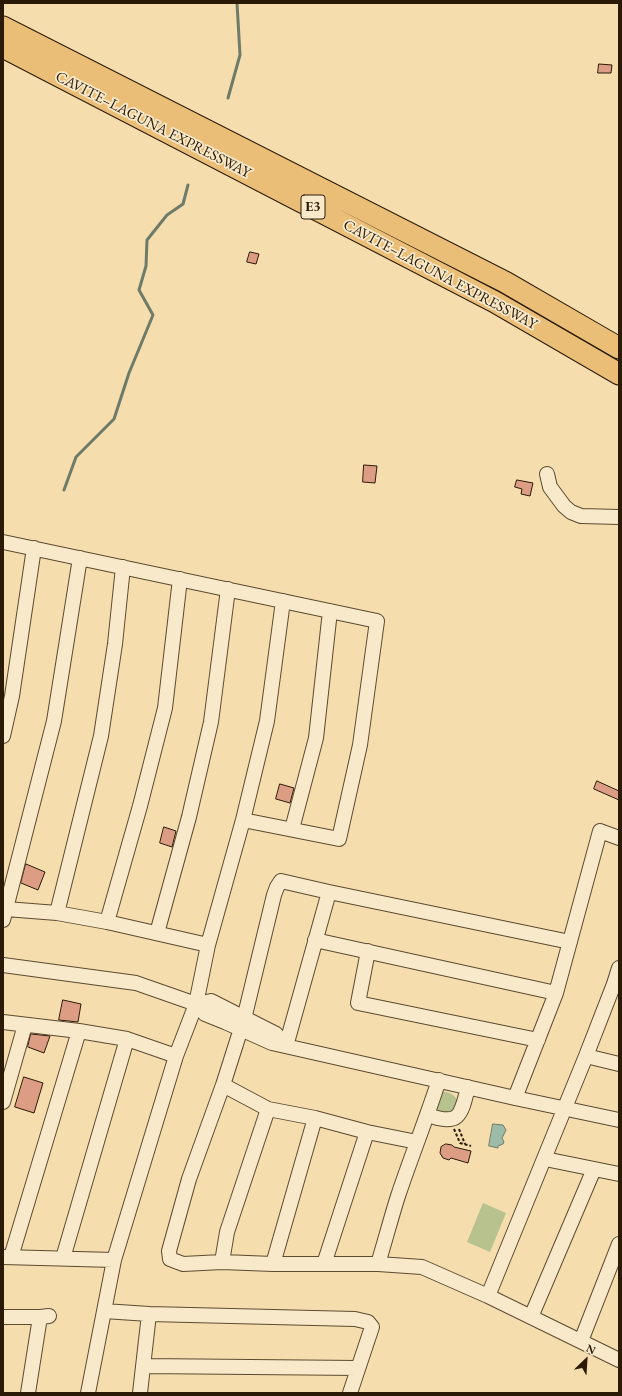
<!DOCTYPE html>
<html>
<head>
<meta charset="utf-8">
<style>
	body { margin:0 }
	#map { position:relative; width:622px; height:1396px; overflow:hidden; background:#f5ddae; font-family:"EB Garamond",serif }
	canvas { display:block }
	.frame { position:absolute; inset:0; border:4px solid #2a1a06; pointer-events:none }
	.north { position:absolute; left:566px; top:1340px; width:40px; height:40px; -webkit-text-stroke:3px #f8e9ca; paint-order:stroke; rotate:25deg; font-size:11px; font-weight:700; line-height:16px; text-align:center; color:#2a1a06 }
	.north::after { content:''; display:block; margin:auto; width:14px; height:18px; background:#2a1a06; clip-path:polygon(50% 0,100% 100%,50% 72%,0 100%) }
</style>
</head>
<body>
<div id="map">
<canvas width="622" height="1396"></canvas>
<div class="frame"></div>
<div class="north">N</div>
</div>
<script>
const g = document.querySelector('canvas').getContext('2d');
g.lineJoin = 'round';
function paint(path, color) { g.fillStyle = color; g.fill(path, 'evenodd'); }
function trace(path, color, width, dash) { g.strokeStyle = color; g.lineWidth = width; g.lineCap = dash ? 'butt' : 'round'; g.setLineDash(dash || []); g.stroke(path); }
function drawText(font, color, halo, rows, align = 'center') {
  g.font = font + ' "EB Garamond",serif'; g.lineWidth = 3.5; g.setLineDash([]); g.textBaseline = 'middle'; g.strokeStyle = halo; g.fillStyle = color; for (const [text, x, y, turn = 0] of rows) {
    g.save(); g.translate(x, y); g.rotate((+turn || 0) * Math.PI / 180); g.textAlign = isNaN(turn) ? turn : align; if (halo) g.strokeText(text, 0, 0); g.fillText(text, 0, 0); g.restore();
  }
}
const green = new Path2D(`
	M443,1092C450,1091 461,1098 456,1107C455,1110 451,1112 449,1114L438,1111L435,1108L439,1094Z
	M483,1203L506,1213L490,1252L467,1242Z`);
const water = new Path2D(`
	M493,1124L503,1125L506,1130L502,1138L504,1142L503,1144L498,1146V1148L489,1146Z`);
const stream = new Path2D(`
	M228,98L240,55L237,3
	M64,490L76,457L114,419L129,373L153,315L139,290L146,266L147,240L167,215L183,204L188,185`);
const building = new Path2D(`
	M599,64L612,65L611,73H598Z
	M250,252L259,254L256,264L247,262Z
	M364,465L377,466L375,483L363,482Z
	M517,480L533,483L530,496L521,494L522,489L515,487Z
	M597,781L619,791V800L594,789Z
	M280,784L294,788L290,803L276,799Z
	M164,827L176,831L172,847L160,843Z
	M26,864L45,872L38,890L21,883Z
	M63,1000L81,1004L78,1022L59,1020Z
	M31,1034L50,1036L44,1053L28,1047Z
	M24,1077L43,1083L34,1113L15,1107Z
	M446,1144L452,1145L454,1147L471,1151L468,1163L451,1158L449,1160L443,1158L440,1153L441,1147Z`);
const path = new Path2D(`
	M454,1129L460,1143L471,1146
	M459,1129L465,1144`);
const minor = new Path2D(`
	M547,474L550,487L564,506L571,512L581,516L619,517
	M3,542L377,621L360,745L339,839L243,820
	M3,736L12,696L34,548
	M292,829L316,738L330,611
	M6,909L57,913L107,922L208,945
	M57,913L101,736L115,644L123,567
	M3,920L54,721L80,558
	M107,922L140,806L165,708L180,579
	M157,933L189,817L211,722L228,589
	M315,940L556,993
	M570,942L329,892L281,881L277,887L274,895L244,1019L223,1085L189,1179L169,1251L170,1259L183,1264L222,1262L273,1264H378L422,1267L488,1296L619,1360
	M368,951L358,1003L538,1040
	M3,965L136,983L196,1004L211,1001L276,1034L286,1046
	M196,1004L205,1014L225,1022L272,1043L515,1098L619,1120
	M3,1022L79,1031L127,1039L176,1056
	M286,1046L329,892
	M586,1056L619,1064
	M223,1085L268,1109L315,1118L367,1132L417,1142
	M515,1098L556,993L600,831L619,838
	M3,1102L25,1025
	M428,1115C459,1126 461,1116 468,1087
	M545,1159L619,1174
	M3,1257L114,1260
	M11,1257L79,1031
	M63,1258L127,1039
	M222,1262L227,1232L268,1109
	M273,1264L315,1118
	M324,1264L367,1132
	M378,1264C385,1241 391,1218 398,1196C411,1157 426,1120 439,1080
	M488,1296L586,1056L614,984L619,968
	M104,1311L149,1314L355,1319L368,1322L372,1327L350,1393
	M3,1317H40L49,1316
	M531,1317L594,1169
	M581,1341L619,1244
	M143,1366L358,1368
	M28,1393L40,1317
	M88,1393L114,1260L176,1056L196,1004L208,945L243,820L267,721L283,601
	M140,1393L149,1314`);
const highway = new Path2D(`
	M3,27L505,282L619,348
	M3,47L495,302L619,374`);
const shields = [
	[313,207,24]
];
const shieldNames = [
	["E3",313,207]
];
const streetNames = [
	["CAVITE–LAGUNA EXPRESSWAY",153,125,27],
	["CAVITE–LAGUNA EXPRESSWAY",440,275,28]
];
paint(green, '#b7c28e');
paint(water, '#9cbca9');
trace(water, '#6e7b68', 1);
trace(stream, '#6e7b68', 3);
paint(building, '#dd9d84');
trace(building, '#2a1a06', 1);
trace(minor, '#5d4b30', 16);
trace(highway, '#2a1a06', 23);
trace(path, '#2a1a06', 2, [3, 2]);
trace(minor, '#f8e9ca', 14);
trace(highway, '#eabe77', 21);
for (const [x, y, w] of shields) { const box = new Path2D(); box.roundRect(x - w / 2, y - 12, w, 24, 3); g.fillStyle = '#f8e9ca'; g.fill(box); trace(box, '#2a1a06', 1); }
drawText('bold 14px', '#2a1a06', null, shieldNames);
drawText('15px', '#2a1a06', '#f8e9ca', streetNames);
</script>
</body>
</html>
